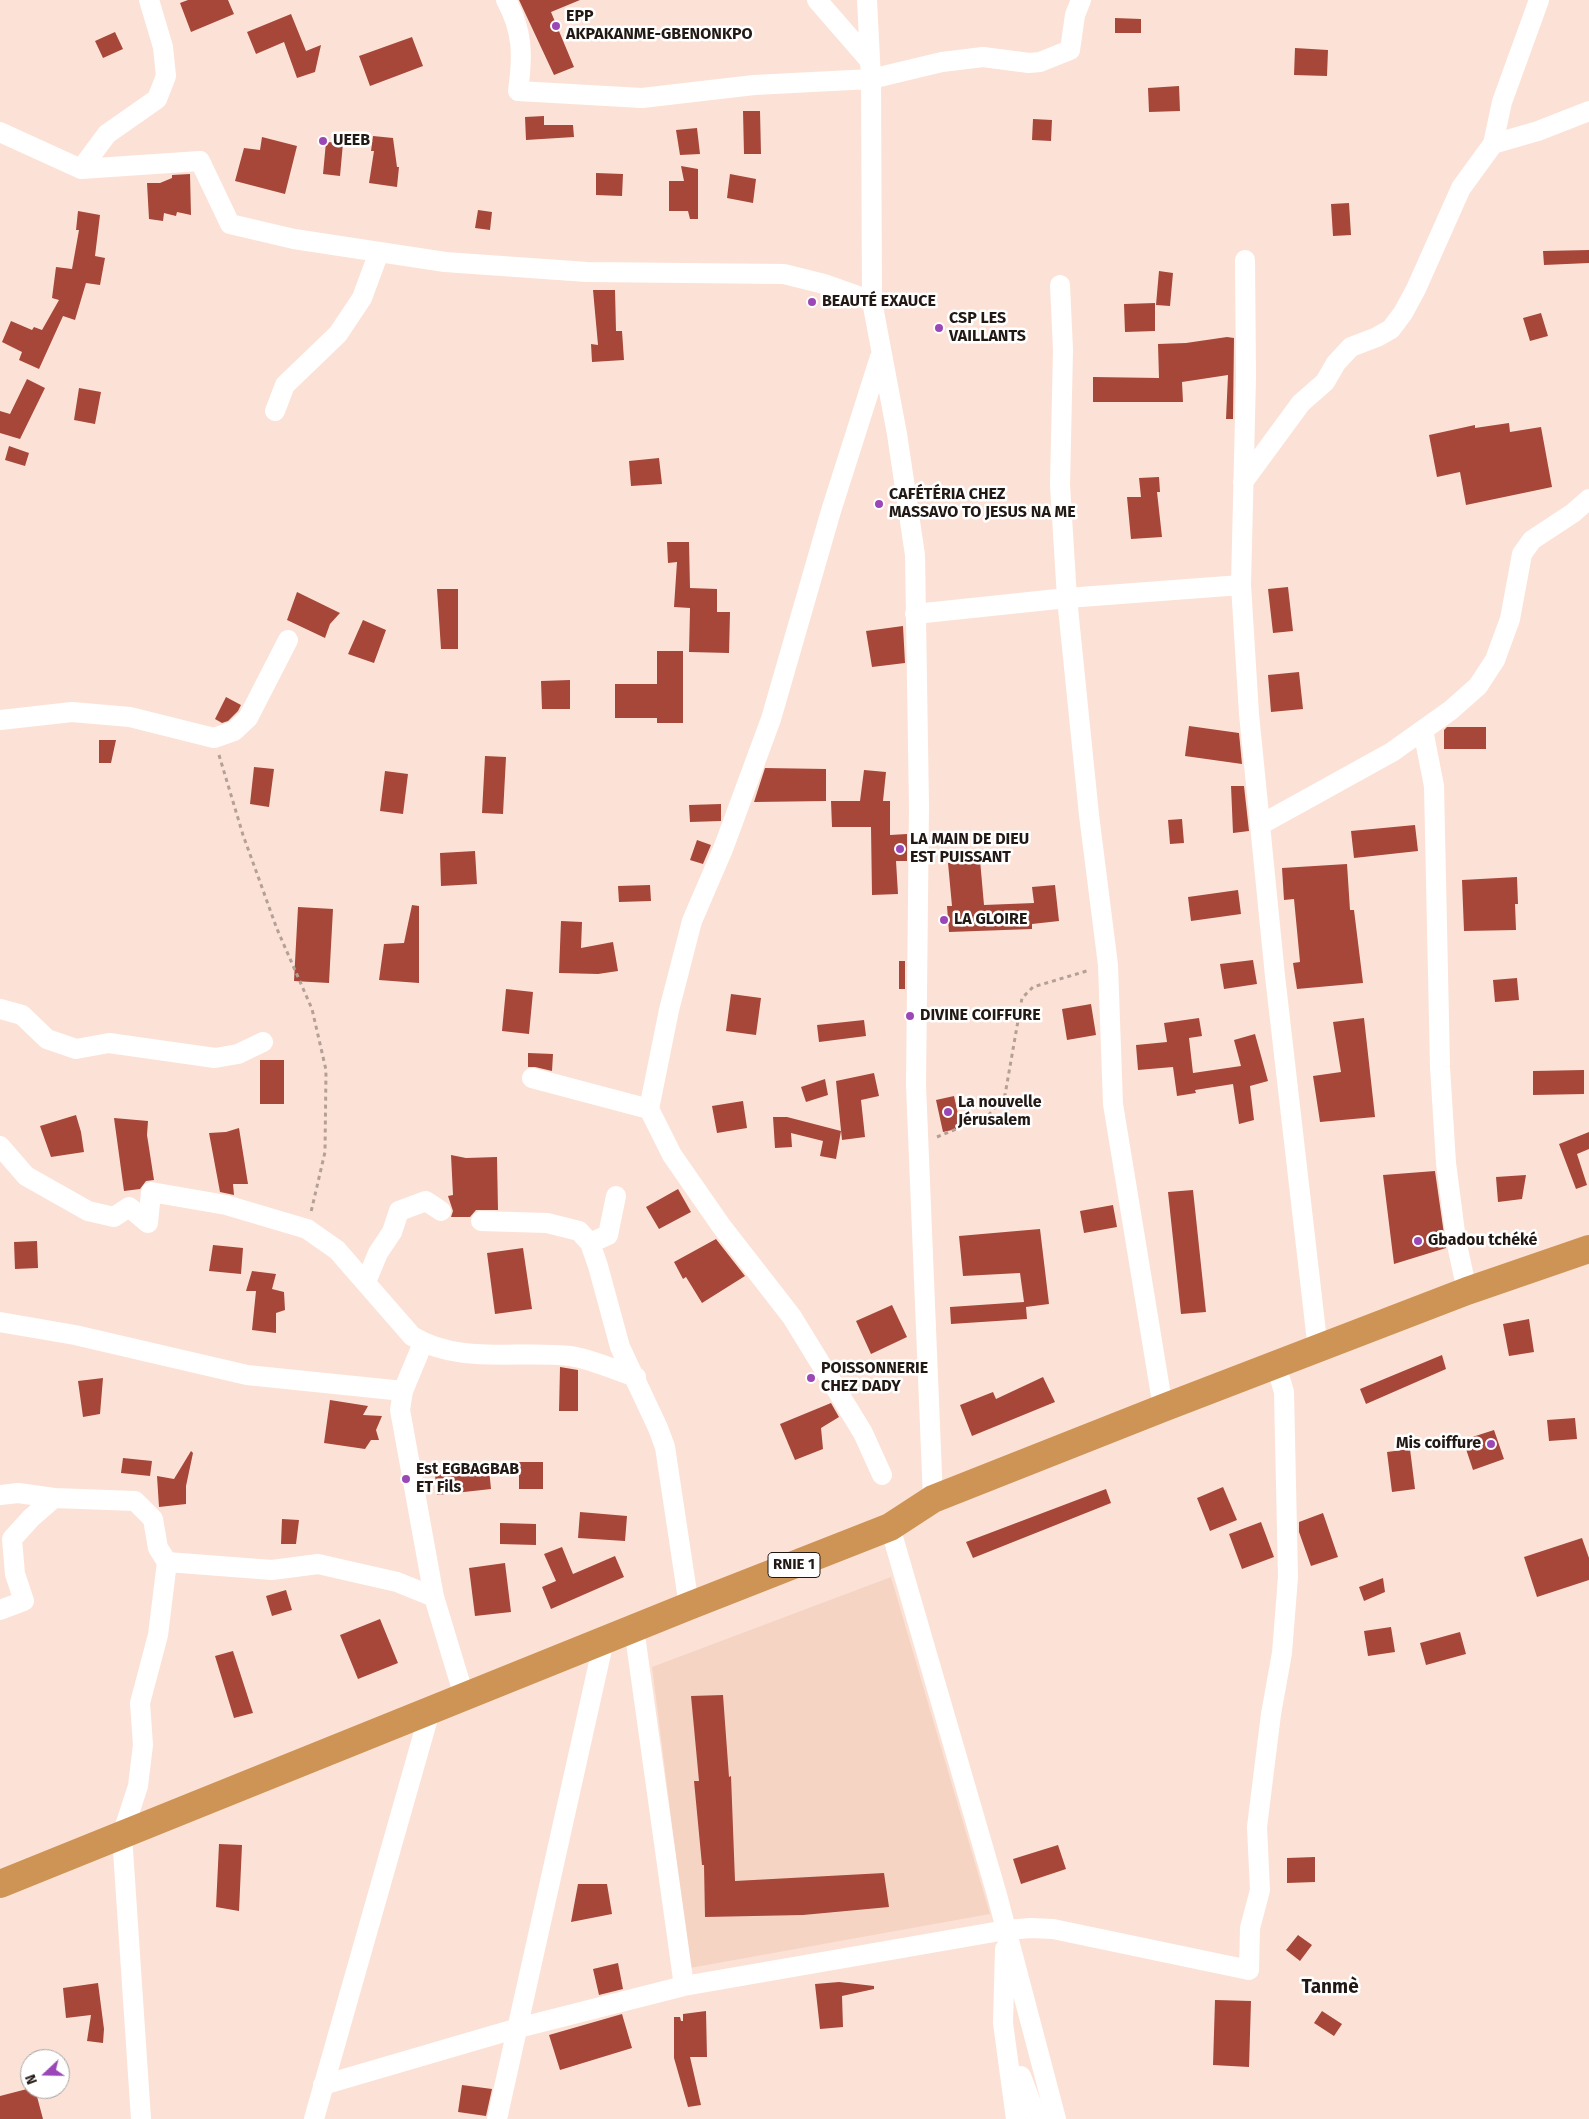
<!DOCTYPE html>
<html>
<head>
<meta charset="utf-8">
<style>
	body { margin:0 }
	#map { position:relative; width:1589px; height:2119px; overflow:hidden; background:#fce2d6; font-family:"Fira Sans",sans-serif }
	canvas { display:block }
	.north { position:absolute; left:20px; top:2049px; width:50px; height:50px; box-sizing:border-box; background:#fff; border:1px solid #a7a3a1; border-radius:50%; rotate:249deg; font-size:14px; font-weight:700; line-height:20px; text-align:center; color:#221915 }
	.north::after { content:''; display:block; margin:auto; width:18px; height:22px; background:#9a48b7; clip-path:polygon(50% 0,100% 100%,50% 72%,0 100%) }
</style>
</head>
<body>
<div id="map">
<canvas width="1589" height="2119"></canvas>
<div class="north">N</div>
</div>
<script>
const g = document.querySelector('canvas').getContext('2d');
g.lineJoin = 'round';
function paint(path, color) { g.fillStyle = color; g.fill(path, 'evenodd'); }
function trace(path, color, width, dash) { g.strokeStyle = color; g.lineWidth = width; g.lineCap = dash ? 'butt' : 'round'; g.setLineDash(dash || []); g.stroke(path); }
function drawText(font, color, halo, rows, align = 'center') {
  g.font = font + ' "Fira Sans",sans-serif'; g.lineWidth = 5; g.setLineDash([]); g.textBaseline = 'middle'; g.strokeStyle = halo; g.fillStyle = color; for (const [text, x, y, turn = 0] of rows) {
    g.save(); g.translate(x, y); g.rotate((+turn || 0) * Math.PI / 180); g.textAlign = isNaN(turn) ? turn : align; if (halo) g.strokeText(text, 0, 0); g.fillText(text, 0, 0); g.restore();
  }
}
const built = new Path2D(`
	M891,1577L990,1914L690,1968L652,1667Z`);
const building = new Path2D(`
	M188,0H228L234,14L191,32L180,3Z
	M519,0H580L551,12L574,67L554,75Z
	M291,14L306,51L321,45L315,72L297,78L284,42L256,54L247,32Z
	M1115,18L1141,19V33H1115Z
	M115,32L123,49L103,58L95,41Z
	M412,37L423,66L370,86L359,56Z
	M1295,48L1328,50L1327,76L1294,75Z
	M1179,86L1180,111L1149,112L1148,88Z
	M743,111H760L761,154H744Z
	M544,116V125H573L574,137L526,140L525,117Z
	M1033,119L1052,120L1051,141L1032,140Z
	M697,128L700,154L680,155L676,130Z
	M373,136L393,138L397,167H399L397,187L369,183L374,151H371Z
	M262,137L297,146L285,194L235,181L244,148L260,150Z
	M326,142L343,143L340,176L323,174Z
	M681,166L698,169V219H690L688,211H669V181H684Z
	M596,173L623,174L622,196L596,195Z
	M190,174L191,215L177,212L176,216L164,213L163,221L149,219L147,183H160L172,178V175Z
	M730,174L756,179L753,203L727,198Z
	M1349,203L1351,235L1333,236L1331,204Z
	M478,210L492,212L490,230L475,228Z
	M78,211L100,215L95,256L105,258L100,285L86,283L75,320L63,316L39,369L19,360L22,352L2,342L11,321L32,330L34,327L42,330L59,300L52,298L56,267L72,269L79,230H76Z
	M1589,250V263L1544,265L1543,251Z
	M1159,271L1173,273L1170,306L1156,305Z
	M593,290H615L616,331H622L624,360L592,362L591,344L598,345Z
	M1155,303V331L1125,332L1124,304Z
	M1541,313L1548,336L1530,341L1523,318Z
	M1227,337L1234,338L1233,419H1226L1228,375L1182,382L1183,402H1093V377L1159,378L1158,344L1186,343Z
	M27,379L45,388L20,439L0,433V411L10,414Z
	M79,388L101,392L95,424L74,420Z
	M1509,423L1510,432L1541,427L1552,487L1466,505L1460,472L1437,477L1429,435L1475,425V428Z
	M9,446L29,453L25,466L5,460Z
	M659,458L662,484L631,486L629,461Z
	M1159,477L1160,492H1157L1162,537L1131,539L1127,497H1141L1139,478Z
	M667,542H689L690,588L717,589V612H730L729,653L689,652L690,608L674,607L677,562L668,563Z
	M1288,587L1293,631L1273,633L1268,589Z
	M437,589H458V649H441Z
	M297,592L340,613L330,624L325,638L287,620Z
	M363,620L386,630L374,663L348,654Z
	M903,626L905,663L872,667L866,631Z
	M657,651H683V723H657V718H615V684H657Z
	M1299,672L1303,709L1271,712L1268,675Z
	M570,680V709H542L541,681Z
	M226,697L241,705L238,711L228,721L222,723L215,719Z
	M1189,726L1239,733L1242,764L1185,756Z
	M1447,727H1486V749H1444V730Z
	M99,740H116L111,763H99Z
	M485,756L506,757L503,814L482,813Z
	M254,767L274,769L269,807L250,804Z
	M765,768L826,769V801L754,802Z
	M864,770L886,772L883,801H890V835L907,834V861H896L898,894L872,895L871,827H832L831,801H860Z
	M385,771L408,774L403,814L380,811Z
	M1231,786H1244L1249,831L1233,833Z
	M721,804V821L690,822L689,805Z
	M1182,819L1184,843L1170,844L1168,820Z
	M1415,825L1418,851L1354,858L1351,831Z
	M697,840L711,845L703,864L690,860Z
	M475,851L477,884L441,886L440,853Z
	M980,860L984,905L1034,903L1032,887L1055,885L1059,921L1032,924V929L949,932L947,906H952L948,863Z
	M1347,864L1350,910H1354L1363,983L1297,989L1293,963L1300,962L1294,899L1284,900L1282,868Z
	M1517,877L1518,904H1515L1516,930L1464,931L1462,880Z
	M650,885L651,901L619,902L618,886Z
	M1238,890L1241,914L1191,921L1188,897Z
	M412,905L419,906V983L379,980L384,944L404,943Z
	M298,907L333,909L329,983L294,981Z
	M561,921L582,922L581,948L613,942L618,971L598,974L559,973Z
	M1253,960L1257,984L1224,989L1220,964Z
	M899,961H905V989H899Z
	M1517,978L1519,1000L1495,1002L1493,980Z
	M506,989L533,992L529,1034L502,1031Z
	M731,994L761,998L756,1035L726,1031Z
	M1091,1004L1096,1035L1067,1040L1062,1009Z
	M1199,1018L1202,1036L1189,1038L1193,1073L1241,1066L1234,1040L1255,1034L1268,1081L1250,1086L1254,1120L1239,1124L1233,1084L1195,1090L1196,1093L1177,1096L1173,1067L1138,1070L1136,1045L1167,1042L1164,1023Z
	M1364,1018L1375,1117L1320,1122L1313,1076L1341,1072L1333,1022Z
	M864,1020L866,1036L819,1042L817,1025Z
	M528,1053L553,1054L552,1071L535,1067H528Z
	M260,1060H284V1104H260Z
	M1584,1070V1094L1533,1095V1071Z
	M874,1073L879,1096L861,1100L865,1137L842,1140L836,1081Z
	M825,1079L828,1095L806,1102L801,1087Z
	M954,1096L961,1128L943,1132L936,1100Z
	M743,1101L747,1128L717,1133L712,1106Z
	M76,1115L81,1132L84,1152L51,1157L40,1126Z
	M773,1117H787L841,1131L836,1159L820,1156L823,1141L791,1133L792,1147L775,1148Z
	M114,1118L148,1121L147,1135L154,1180L146,1181L140,1189L124,1191Z
	M239,1128L248,1184H233L234,1195L220,1192L209,1133L226,1132Z
	M1589,1132V1149L1577,1154L1587,1185L1576,1189L1559,1144Z
	M451,1155L466,1158L497,1157L498,1210H476L470,1217H451L453,1211L448,1196L453,1195Z
	M1435,1171L1446,1248L1394,1264L1383,1175Z
	M1526,1175L1522,1199L1498,1202L1496,1177Z
	M678,1189L691,1212L659,1229L646,1207Z
	M1193,1190L1206,1312L1181,1314L1168,1192Z
	M1113,1205L1117,1227L1084,1233L1080,1211Z
	M1040,1229L1049,1304L1026,1307L1027,1319L951,1324L950,1307L1024,1302L1020,1273L963,1276L959,1236Z
	M716,1239L745,1276L702,1303L686,1277L683,1279L674,1262Z
	M37,1241L38,1268L15,1269L14,1242Z
	M213,1245L243,1248L241,1274L209,1271Z
	M523,1248L532,1309L495,1314L487,1253Z
	M252,1271L276,1274L272,1289L284,1292L285,1310L276,1313V1333L252,1330L256,1291H246Z
	M892,1305L907,1337L871,1354L856,1321Z
	M1529,1319L1534,1352L1509,1356L1503,1324Z
	M1442,1355L1446,1369L1366,1404L1360,1389Z
	M560,1367L578,1370V1411H559Z
	M1043,1377L1055,1402L972,1436L960,1405L993,1392L996,1399Z
	M103,1378L100,1414L83,1417L78,1381Z
	M330,1400L368,1406L363,1415L382,1416L376,1430L379,1440H371L365,1449L324,1443Z
	M831,1403L839,1417L821,1428L823,1449L795,1460L780,1424Z
	M1575,1418L1577,1439L1549,1441L1547,1420Z
	M1494,1430L1504,1459L1473,1470L1463,1440Z
	M1410,1449L1415,1489L1392,1492L1387,1452Z
	M191,1451L193,1453L186,1486V1504L159,1507L157,1476L174,1479Z
	M123,1458L152,1461L150,1476L121,1473Z
	M519,1462H543V1489H519Z
	M489,1469L491,1489L437,1495L435,1474Z
	M1223,1487L1237,1520L1210,1531L1197,1498Z
	M1106,1489L1111,1503L973,1558L966,1542Z
	M580,1512L627,1516L625,1541L578,1538Z
	M1323,1513L1338,1557L1311,1566L1299,1532V1522Z
	M282,1519L299,1520L296,1544H281Z
	M1261,1522L1274,1557L1242,1569L1229,1534Z
	M500,1523L536,1524V1545L500,1544Z
	M1582,1538L1589,1558V1580L1537,1597L1524,1557Z
	M562,1547L573,1574L615,1556L624,1577L551,1609L542,1587L556,1581L544,1554Z
	M505,1563L511,1612L475,1616L469,1568Z
	M1383,1578L1385,1592L1364,1601L1359,1587Z
	M286,1590L292,1610L272,1616L266,1596Z
	M380,1619L398,1663L358,1679L340,1635Z
	M1391,1627L1395,1652L1368,1656L1364,1631Z
	M1460,1632L1466,1654L1426,1665L1420,1643Z
	M233,1651L253,1713L234,1718L215,1656Z
	M723,1695L729,1777L731,1776L735,1881L884,1873L889,1907L803,1915L705,1917L704,1865H702L694,1781H699L691,1696Z
	M219,1844L242,1845L239,1911L216,1907Z
	M1058,1845L1066,1869L1021,1884L1013,1859Z
	M1315,1857V1882L1287,1883V1858Z
	M578,1884H607L612,1914L571,1922Z
	M1298,1935L1312,1945L1300,1961L1286,1950Z
	M618,1963L623,1989L599,1995L593,1969Z
	M839,1982L874,1986V1989L842,1996L843,2027L820,2029L815,1984Z
	M98,1983L104,2029L103,2043L87,2041L91,2015L66,2018L63,1988Z
	M1215,2000L1251,2001L1249,2067L1213,2065Z
	M706,2011L707,2057H690L701,2105L688,2107L674,2058V2017H680L681,2021H683V2014Z
	M1322,2011L1342,2024L1334,2036L1314,2023Z
	M622,2014L632,2048L560,2070L549,2035Z
	M462,2085L492,2089L486,2116L458,2112Z
	M27,2089H35L43,2119H0V2096Z`);
const path = new Path2D(`
	M219,755L243,835L277,929L312,1009L326,1070L325,1152L311,1212
	M937,1137L988,1116L1005,1095L1022,998L1033,987L1090,970`);
const minor = new Path2D(`
	M506,0C523,31 523,56 518,91L642,98L754,85L871,79L942,62L983,57L1029,63L1040,62L1070,50L1075,15L1081,0
	M817,0L870,61
	M867,0L871,79L872,301L897,434L915,555L919,807L916,1085L933,1499
	M0,132L81,169L200,161L230,224L294,239L445,262L587,272L784,274L824,284L872,301
	M1493,144L1538,131L1589,111
	M81,169L107,134L157,99L166,76L163,47L149,0
	M1245,260L1246,376L1241,585L1249,714L1275,976L1318,1350
	M1060,285L1063,350L1060,485L1067,598L1241,585
	M880,357L831,511L771,719L723,849L692,921L669,1010L649,1109L672,1155L722,1227L792,1317L863,1433L882,1475
	M275,411L285,385L338,334L362,298L379,252
	M1243,482L1301,403L1325,382L1336,363L1351,347L1377,337L1391,329L1403,313L1416,289L1461,188L1493,144L1502,102L1539,0
	M915,614L1067,598L1089,815L1108,965L1113,1104L1163,1408
	M0,720L72,712L130,717L214,738L234,731L248,718L288,640
	M1423,730L1434,786L1440,1067L1446,1163L1456,1240L1467,1291
	M1260,825L1392,752L1451,710L1478,686L1495,660L1510,619L1522,554L1532,540L1573,513L1589,499
	M0,1009L22,1015L47,1039L76,1049L109,1043L215,1058L238,1054L263,1042
	M532,1078L649,1109
	M0,1146L26,1176L88,1211L114,1217L129,1207L148,1223L151,1192L226,1205L307,1229L337,1250L412,1336C459,1365 518,1350 570,1356C591,1359 615,1370 636,1377
	M481,1221L547,1223L579,1231L590,1243L598,1266L620,1347L658,1428L665,1447L689,1606
	M590,1243L608,1235L616,1196
	M366,1282L378,1253L392,1232L399,1211L426,1201L441,1211
	M0,1322L75,1335L247,1375L403,1391
	M423,1343L403,1391L400,1410L434,1597L464,1696
	M0,1495L18,1493L54,1498L135,1501L153,1519L158,1548L167,1562L272,1570L318,1564L397,1582L434,1597
	M890,1527L997,1895L1056,2119
	M0,1610L24,1601L15,1574L12,1539L31,1518L54,1498
	M634,1628L684,1986
	M1005,1949L1003,2023L1016,2119
	M1021,2076L1037,2119
	M323,2085L518,2028L684,1986L1006,1930L1031,1928L1053,1929L1249,1970L1250,1928L1260,1890L1257,1827L1271,1714L1282,1653L1288,1577L1284,1392L1276,1365
	M141,2119L122,1835L138,1786L143,1745L140,1703L158,1635L167,1562
	M314,2119L430,1711
	M497,2119L604,1640`);
const highway = new Path2D(`
	M0,1884L689,1606L890,1527L933,1499L1163,1408L1467,1291L1589,1249`);
const markers = [
	[556,26,5,"#9a48b7"],
	[323,141,5,"#9a48b7"],
	[812,302,5,"#9a48b7"],
	[939,328,5,"#9a48b7"],
	[879,504,5,"#9a48b7"],
	[900,849,5,"#9a48b7"],
	[944,920,5,"#9a48b7"],
	[910,1016,5,"#9a48b7"],
	[948,1112,5,"#9a48b7"],
	[1418,1241,5,"#9a48b7"],
	[811,1378,5,"#9a48b7"],
	[1491,1444,5,"#9a48b7"],
	[406,1479,5,"#9a48b7"]
];
const shields = [
	[794,1565,52]
];
const shieldNames = [
	["RNIE 1",794,1565]
];
const poiNames = [
	["EPP",566,17],
	["AKPAKANME-GBENONKPO",566,35],
	["UEEB",333,141],
	["BEAUTÉ EXAUCE",822,302],
	["CSP LES",949,319],
	["VAILLANTS",949,337],
	["CAFÉTÉRIA CHEZ",889,495],
	["MASSAVO TO JESUS NA ME",889,513],
	["LA MAIN DE DIEU",910,840],
	["EST PUISSANT",910,858],
	["LA GLOIRE",954,920],
	["DIVINE COIFFURE",920,1016],
	["La nouvelle",958,1103],
	["Jérusalem",958,1121],
	["Gbadou tchéké",1428,1241],
	["POISSONNERIE",821,1369],
	["CHEZ DADY",821,1387],
	["Mis coiffure",1481,1444,"right"],
	["Est EGBAGBAB",416,1470],
	["ET Fils",416,1488]
];
const quarterNames = [
	["Tanmè",1330,1988]
];
paint(built, '#f5d4c4');
paint(building, '#a6473a');
trace(path, '#b5a097', 3, [4, 4]);
trace(minor, '#fff', 20);
trace(highway, '#ce9456', 28);
for (const [x, y, r, color] of markers) { const dot = new Path2D(); dot.arc(x, y, r, 0, 2 * Math.PI); g.fillStyle = color; g.fill(dot); trace(dot, '#fff', 2); }
for (const [x, y, w] of shields) { const box = new Path2D(); box.roundRect(x - w / 2, y - 12.5, w, 25, 4); g.fillStyle = '#fff'; g.fill(box); trace(box, '#221915', 1); }
drawText('bold 15px', '#221915', null, shieldNames);
drawText('bold 16px', '#221915', '#fff', poiNames, 'left');
drawText('bold 19px', '#221915', '#fff', quarterNames);
</script>
</body>
</html>
